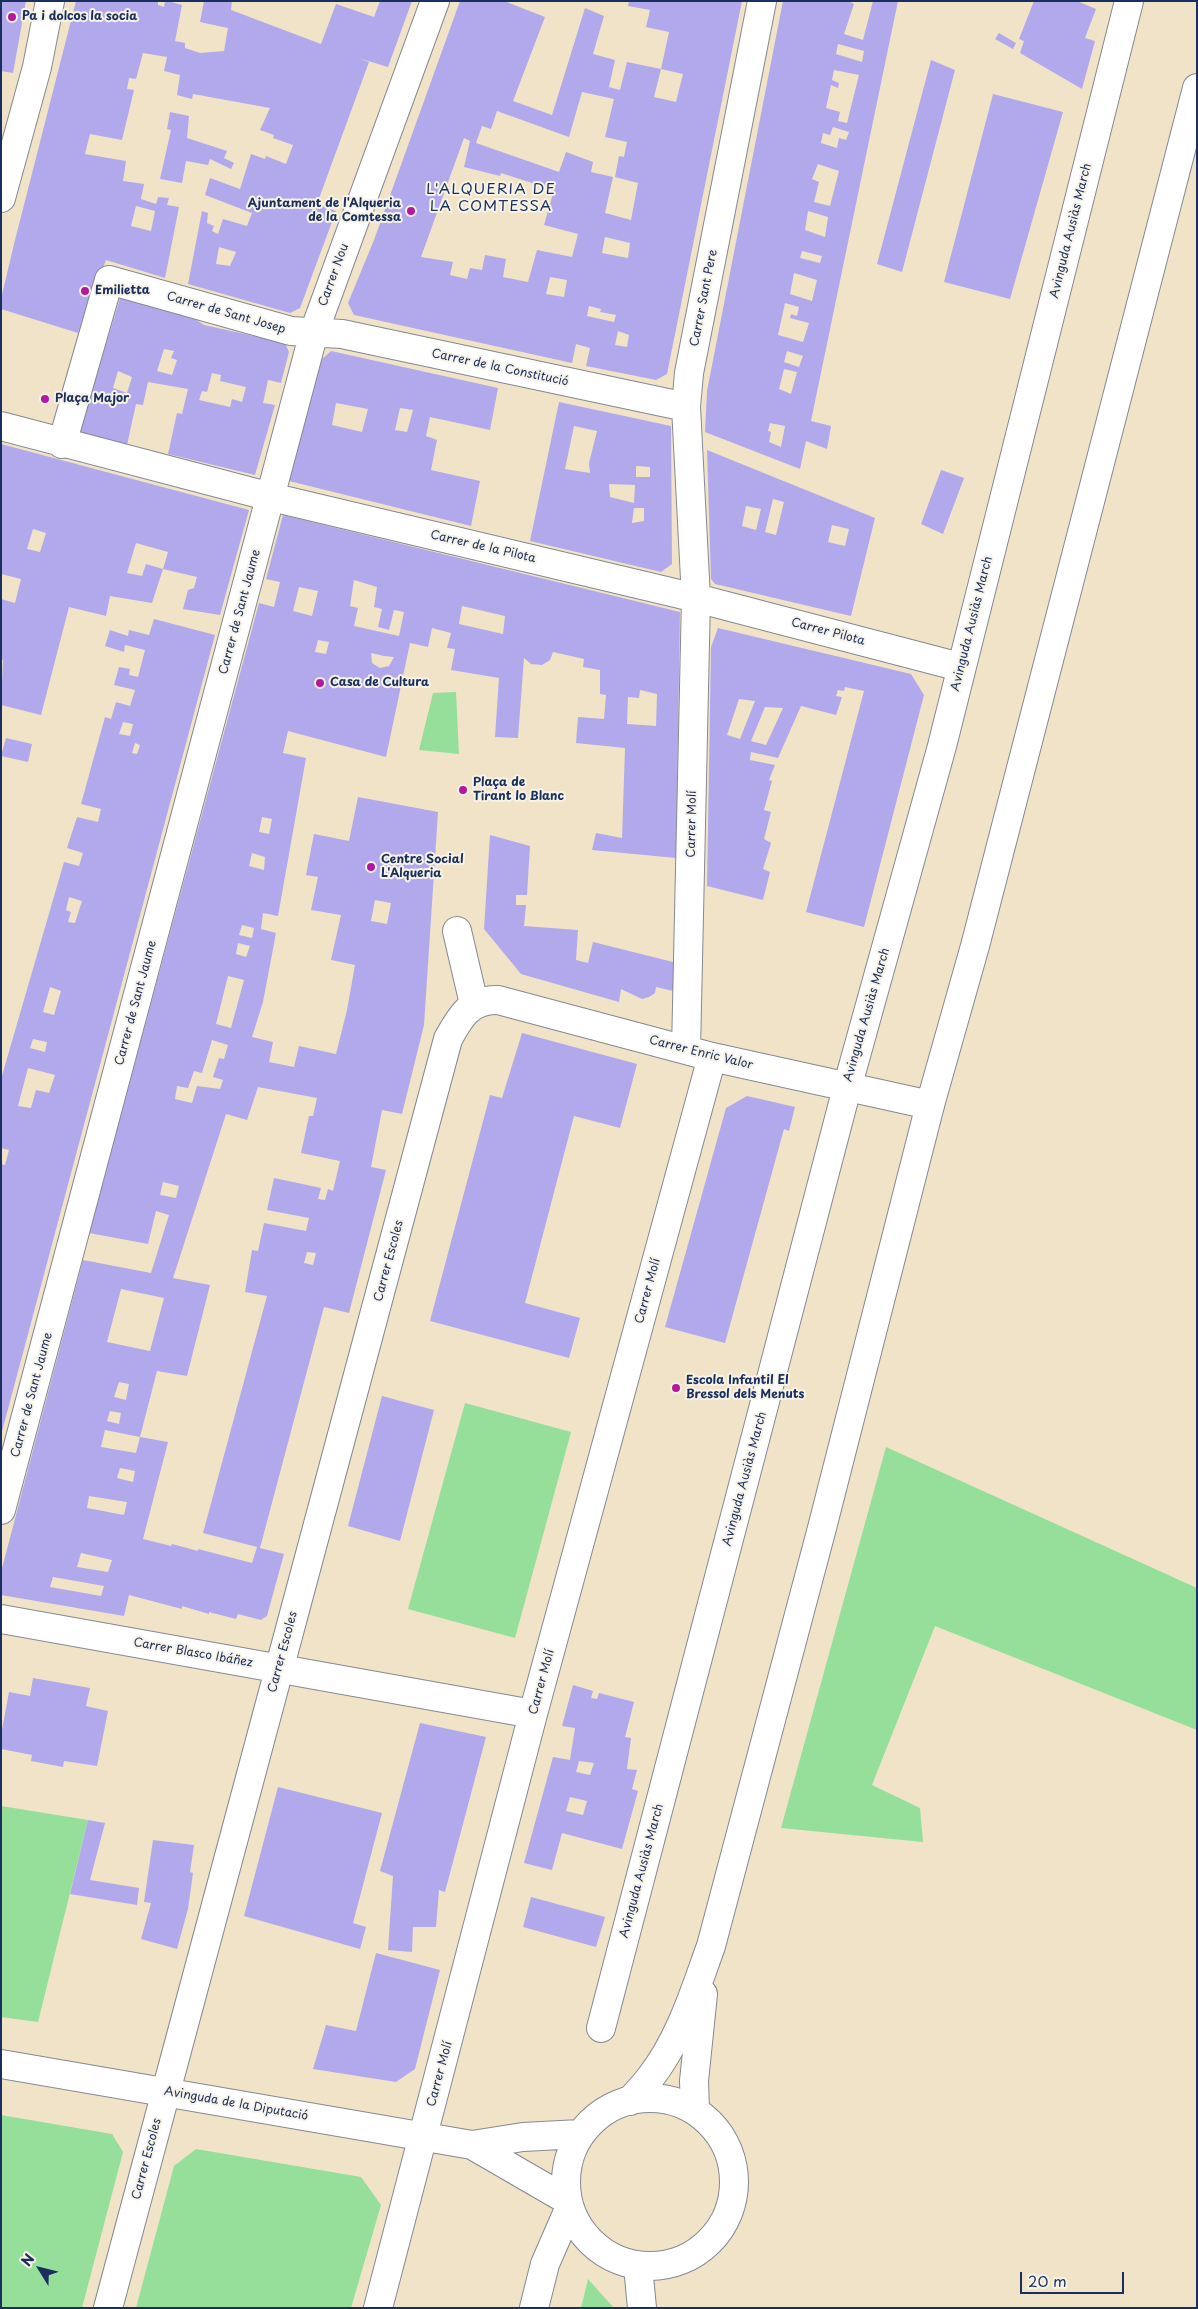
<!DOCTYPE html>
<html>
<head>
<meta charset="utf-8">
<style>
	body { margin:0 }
	#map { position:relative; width:1198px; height:2309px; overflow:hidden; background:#f0e3c7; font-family:"Playpen Sans",sans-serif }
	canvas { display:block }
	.frame { position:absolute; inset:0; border:2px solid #1b2f5e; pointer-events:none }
	.north { position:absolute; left:15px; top:2244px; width:50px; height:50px; -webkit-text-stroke:4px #f7f3e8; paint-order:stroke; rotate:306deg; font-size:14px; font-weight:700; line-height:20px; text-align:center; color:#1b2f5e }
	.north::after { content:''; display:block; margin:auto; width:18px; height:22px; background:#1b2f5e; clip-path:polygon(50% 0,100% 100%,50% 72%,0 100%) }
	.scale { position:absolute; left:1020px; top:2272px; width:104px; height:22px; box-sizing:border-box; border:2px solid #1b2f5e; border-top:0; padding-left:6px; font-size:15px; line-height:18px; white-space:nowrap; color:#1b2f5e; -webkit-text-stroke:4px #f7f3e8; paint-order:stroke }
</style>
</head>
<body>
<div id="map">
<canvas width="1198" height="2309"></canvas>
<div class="frame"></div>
<div class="north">N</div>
<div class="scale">20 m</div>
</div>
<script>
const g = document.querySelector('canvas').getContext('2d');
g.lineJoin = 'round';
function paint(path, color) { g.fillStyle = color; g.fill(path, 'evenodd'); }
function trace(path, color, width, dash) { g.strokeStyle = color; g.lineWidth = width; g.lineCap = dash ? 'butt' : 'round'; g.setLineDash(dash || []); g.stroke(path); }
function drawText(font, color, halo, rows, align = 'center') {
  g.font = font + ' "Playpen Sans",sans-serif'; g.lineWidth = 4; g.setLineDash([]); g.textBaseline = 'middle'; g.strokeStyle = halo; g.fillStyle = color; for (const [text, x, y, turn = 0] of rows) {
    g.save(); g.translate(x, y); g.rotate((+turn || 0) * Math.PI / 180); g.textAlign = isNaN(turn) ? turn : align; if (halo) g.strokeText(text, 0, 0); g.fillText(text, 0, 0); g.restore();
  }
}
const green = new Path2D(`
	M456,692L459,754L419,750L433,693Z
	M465,1403L571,1432L515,1638L408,1609Z
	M886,1447L1197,1588V1730L935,1626L872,1785L920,1808L923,1842L781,1828Z
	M1,1806L88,1820L38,2022L1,2017Z
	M1,2115L112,2134L123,2152L82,2308H1Z
	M196,2149L361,2177L381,2205L351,2308H136L174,2166Z
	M588,2279L614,2308H581Z`);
const building = new Path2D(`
	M1,1H26L13,73L1,71Z
	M76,1H158V5L164,7L165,1H168L182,5L175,41L185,43V48L200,53L224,51L228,28L200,22L204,1H232L231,10L321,44L336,4L374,17L380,1H412L388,67L358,58L369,62L317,204L336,211L300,308L290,313L188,284L202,211L208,213L207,223L214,226L212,231L218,234L223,219L247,226L252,213L205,195L210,178L240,189L251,154L265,159L266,156L286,164L293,145L273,138L274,135L260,130L270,108L193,94L192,99L177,95L180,75L164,71L167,57L143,53L136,79L129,78L127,89L134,90L122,140L90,134L85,154L126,161L123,181L144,184L141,199L156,204L158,197L169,198L167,205L179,207L165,278L106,260L78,333L1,309V299L14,244ZM136,206L155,211L151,231L131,226ZM219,247L236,252L230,266L216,264Z
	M460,1H504L545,17L513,101L552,115L585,8L604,16L593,54L615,60L609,87L620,90L627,62L661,69L654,97L676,102L683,74L661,69L669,32L646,27L650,10L628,6L629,1H742L667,374L656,380L586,366L590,348L576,344L572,363L354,315L348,303L374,240ZM582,92L614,99L605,137L627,142L624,157L619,156L615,177L638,183L631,220L605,213L613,177L591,172L593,162L566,152L559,172L476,143L482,126L491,129L497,111L569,137ZM464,138L470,141L464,167L500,176L501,173L554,190L544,225L578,234L572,257L537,250L528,282L503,277L506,259L485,255L482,270L470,268L467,279L450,275L453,262L421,257ZM605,237L630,243L628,258L602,253ZM550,277L567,280L564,297L546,294ZM589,306L601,309L600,312L616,315L614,322L587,316ZM618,331L629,335L627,347L615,345Z
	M783,1H849L854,4L844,34L863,40L873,1H898L811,421L831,426L827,449L806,441L800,469L705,432L707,391ZM838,44L864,51L862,62L836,54ZM834,70L859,75L847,123L838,121L840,112L826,108L831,85L838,88L839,83L832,80ZM833,127L849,132L846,140L839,138L837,148L821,143L823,133L830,135ZM818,164L839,171L830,206L814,202L819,182L812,179ZM808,211L828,217L825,237L805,230ZM802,251L822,256L820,263L800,258ZM794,273L817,280L812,301L790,294ZM785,303L799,307L797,316L791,314L790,318L809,323L803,342L778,335ZM787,351L803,356L799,367L784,362ZM784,369L797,372L791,394L779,389ZM770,423L785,426L781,447L769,442L771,432L768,431Z
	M1034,1H1077L1096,9L1085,38L1095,41L1082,89L1020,53L1024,41L1019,39Z
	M999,33L1016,43L1013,49L995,39Z
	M931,60L955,70L902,272L877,264Z
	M993,94L1063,112L1010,299L944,282Z
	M170,112L189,116L187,138L227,151L224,158L234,163L231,169L210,159L208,165L186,161L182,183L160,179L171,130L167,129Z
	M121,295L184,312L204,325L285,343L289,352L281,383L268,380L263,403L275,405L255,475L168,454L177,413L182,414L188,389L148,382L143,405L136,404L127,445L79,434ZM164,349L174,351L171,358L177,360L172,375L157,371ZM118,371L132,377L127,393L113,388ZM212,373L221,375L220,381L246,387L242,402L232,399L230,407L199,400L202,391L207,392Z
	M331,351L498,388L490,430L430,417L426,436L437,440L431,470L480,481L471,526L289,481L321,360ZM336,403L368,409L362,432L332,425ZM400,408L413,410L407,432L395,430Z
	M559,402L671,426L672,564L661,572L530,541ZM574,426L597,431L589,463L590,473L565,469ZM636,466L650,467V477H636ZM609,484L635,485L634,503L610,497ZM634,508H644V521L632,523Z
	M1,444L249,510L220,615L183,609L188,590L194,588L197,577L163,569L168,552L136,543L127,573L142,576L146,564L163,569L152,603L110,596L106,616L69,607L41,715L1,705L3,660L1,659V599L15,603L21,579L1,574ZM33,529L46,533L40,552L27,549Z
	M707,450L875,518L851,616L715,584L711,579ZM773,499L784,502L776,535L765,532ZM746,506L761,509L756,530L742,526ZM832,525L849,529L845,546L828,542Z
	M941,470L964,478L943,534L921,524Z
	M283,515L680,612L676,858L592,850L596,833L622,838L625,748L576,743L578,717L604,719L606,695L600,694V670L583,667L584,659L553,652L550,660L542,665L531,664L524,658L518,738L495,737L499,678L451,670L455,649L447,648L451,633L432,628L428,647L410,643L386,757L288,731L283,753L306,758L278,916L263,913L261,929L276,933L263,1002L252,1037L273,1042L269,1062L294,1067L299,1046L336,1054L347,1010L355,965L331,960L341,915L311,910L318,877L306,875L314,834L349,841L358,797L438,812L424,1025L402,1114L382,1110L371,1167L386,1170L349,1313L324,1307L260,1548L284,1554L267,1616L261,1620L238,1614L236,1619L209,1612V1614L182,1606V1609L129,1595L124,1616L1,1595V1572L83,1260L151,1273L169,1215L156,1211L148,1244L89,1233L259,603L274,607L280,582L266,579ZM354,580L377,587L374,607L382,609L378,627L389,630L394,610L404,612L399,636L354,626L358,608L350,606ZM299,587L318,591L312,616L293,611ZM462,606L505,616L503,634L459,624ZM318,640L329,642L326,654L315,652ZM371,653L384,656L394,657L389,666L380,668L372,663ZM640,690L657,694L656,726L627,724L628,697L639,698ZM262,817L272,819L269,834L259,832ZM252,853L265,857L264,870L249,866ZM375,900L391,903L387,924L371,921ZM242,925L254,928L252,938L239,935ZM238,943L250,946L246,957L236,954ZM228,976L244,980L231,1028L216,1024ZM212,1040L228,1045L224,1059L219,1058L213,1077L223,1080L220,1089L197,1086L192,1103L175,1099L177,1086L188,1088L194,1071L202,1073ZM258,1087L317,1098L313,1116H309L301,1153L340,1161L333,1191L328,1189L325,1200L318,1199L321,1188L274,1178L267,1210L309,1218L306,1231L264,1223L258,1251L252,1250L245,1292L267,1296L203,1533L257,1547L252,1563L198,1549V1551L172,1544L171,1546L143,1539L168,1442L140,1437L136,1453L101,1447L105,1430L140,1437L157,1371L187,1376L210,1285L173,1278L226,1114L247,1120ZM163,1182L179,1186L176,1198L160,1195ZM307,1252L316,1253L313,1265L304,1263ZM121,1289L164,1298L150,1351L107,1342ZM119,1382L129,1384L126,1400L114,1397ZM110,1411L121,1413L119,1424L107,1421ZM120,1468L135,1471L133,1482L117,1478ZM89,1496L127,1502L124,1515L87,1508ZM81,1553L112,1560L108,1572L77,1567ZM53,1577L104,1586L101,1596L50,1587Z
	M154,619L215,635L1,1435V1164L5,1165L9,1150L1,1148V1079L64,862L79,866L83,853L67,848L77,817L98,822L101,809L81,804L105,717L111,719L116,702L130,706L135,690L114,685L119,667L130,669L129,675L138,677L145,650L125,645L124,652L105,646L110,630L128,636L129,630L149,635ZM123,722L133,724L130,736L119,734ZM135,743L140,745L137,754L132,753ZM69,897L82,901L75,923L68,922L71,912L66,910ZM50,987L61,991L54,1015L43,1012ZM33,1039L47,1042L45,1052L30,1048ZM28,1068L55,1075L49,1093L36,1090L31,1108L18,1106Z
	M718,628L911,674L924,695L864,927L806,912L864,691L845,687L844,691L838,690L836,696L842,697L836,715L801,706L778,758L751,752L750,760L775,765L769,780L772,781L764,810L771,812L764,839L771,843L763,869L770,872L763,900L707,886L711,647ZM739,699L755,701L740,739L727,735ZM765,707L783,708L766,745L751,741Z
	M6,738L32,744L28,762L1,756Z
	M490,835L530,846L527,895H516V905H526L524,926L578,930L576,960L588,963L593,942L673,962V991L656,987L655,993L649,997L642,999L621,989L619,1002L521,974L484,929Z
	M522,1033L637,1064L620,1128L574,1116L525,1303L580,1318L569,1358L430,1321L490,1095L502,1098Z
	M747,1096L795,1107L789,1131L784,1129L725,1343L665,1327L726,1108Z
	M382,1396L434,1410L400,1541L348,1526Z
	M33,1678L90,1688L86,1706L108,1711L97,1766L64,1761L63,1767L31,1761L32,1755L1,1749V1735L9,1692L30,1696Z
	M573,1685L593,1691L591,1698L597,1699L599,1693L634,1702L625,1737L631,1738L627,1769L637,1770L632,1789L638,1791L622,1849L562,1833L552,1870L524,1863L553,1757L570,1760L575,1728L562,1726ZM579,1761L594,1763L590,1775L576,1772ZM570,1797L587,1801L583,1815L566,1811Z
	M420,1723L486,1737L445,1892L439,1890L436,1927H413L412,1952L388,1950L393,1876L380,1871Z
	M278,1787L382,1813L353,1923L366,1927L360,1949L244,1916Z
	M88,1820L105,1823L90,1880L139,1888L137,1905L70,1894Z
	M153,1840L194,1845L190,1872L193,1873L188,1909L177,1949L141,1939L151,1903L144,1902Z
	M531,1897L605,1917L596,1947L523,1927Z
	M376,1953L440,1970L415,2069L396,2082L313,2069L326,2025L356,2031Z`);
const street = new Path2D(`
	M1,198L37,67L50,1
	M1,426L271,497L696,598L960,667
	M62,444L109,280L291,331L342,334L686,407
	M457,931L474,1004
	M686,1050L696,598L686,407L689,373L762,1
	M1,1510L314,332L435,1
	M1,1619L533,1714
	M601,2028L847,1088L942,746L1129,1
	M638,2266L642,2308
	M108,2308L448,1039C460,1017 470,999 498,1000L712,1057L930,1105
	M378,2308L533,1714L712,1057
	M534,2308L545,2264L569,2209`);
const secondary = new Path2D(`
	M1,2064L472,2145L523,2137L580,2134
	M566 2182a84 84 0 1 1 168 0a84 84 0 1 1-168 0Z
	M630,2101C636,2094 644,2086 650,2078C680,2040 695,1990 711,1946L822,1528L930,1105L975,946L1197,88
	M695,2109L694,2081L703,1994
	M472,2145L567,2200`);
const markers = [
	[12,17,5,"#b5179e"],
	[411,211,5,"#b5179e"],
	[85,291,5,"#b5179e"],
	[45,399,5,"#b5179e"],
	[320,683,5,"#b5179e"],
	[463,790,5,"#b5179e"],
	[371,867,5,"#b5179e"],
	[676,1388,5,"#b5179e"]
];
const poiNames = [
	["Pa i dolcos la socia",22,17],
	["Ajuntament de l'Alqueria",401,204,"right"],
	["de la Comtessa",401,218,"right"],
	["Emilietta",95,291],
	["Plaça Major",55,399],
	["Casa de Cultura",330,683],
	["Plaça de",473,783],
	["Tirant lo Blanc",473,797],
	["Centre Social",381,860],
	["L'Alqueria",381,874],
	["Escola Infantil El",686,1381],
	["Bressol dels Menuts",686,1395]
];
const streetNames = [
	["Avinguda Ausiàs March",1071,231,-76],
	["Carrer Nou",334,275,-70],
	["Carrer Sant Pere",704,298,-79],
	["Carrer de Sant Josep",226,313,16],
	["Carrer de la Constitució",500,368,12],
	["Carrer de la Pilota",483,547,13],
	["Carrer de Sant Jaume",240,612,-75],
	["Avinguda Ausiàs March",972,624,-76],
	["Carrer Pilota",828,632,15],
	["Carrer Molí",692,824,-89],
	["Carrer de Sant Jaume",136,1003,-75],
	["Avinguda Ausiàs March",867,1015,-74],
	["Carrer Enric Valor",701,1053,14],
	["Carrer Escoles",389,1261,-75],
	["Carrer Molí",648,1291,-75],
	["Carrer de Sant Jaume",32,1395,-75],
	["Avinguda Ausiàs March",745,1479,-75],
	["Carrer Escoles",283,1652,-75],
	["Carrer Blasco Ibáñez",193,1653,10],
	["Carrer Molí",542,1682,-75],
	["Avinguda Ausiàs March",642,1871,-75],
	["Carrer Molí",440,2074,-75],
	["Avinguda de la Diputació",236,2104,10],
	["Carrer Escoles",147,2159,-75]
];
const quarterNames = [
	["L'ALQUERIA DE",491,190],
	["LA COMTESSA",491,207]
];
paint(green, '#95df9b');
paint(building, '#b2a9ec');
trace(street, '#868992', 30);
trace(secondary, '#868992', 30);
trace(street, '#fff', 28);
trace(secondary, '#fff', 28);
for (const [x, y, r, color] of markers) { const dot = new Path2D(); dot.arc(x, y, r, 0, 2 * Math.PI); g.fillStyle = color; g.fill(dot); trace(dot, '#f7f3e8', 2); }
drawText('bold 12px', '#1b2f5e', '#f7f3e8', poiNames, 'left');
drawText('12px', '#1b2f5e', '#f7f3e8', streetNames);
g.letterSpacing = '1px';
drawText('15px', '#1b2f5e', '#f7f3e8', quarterNames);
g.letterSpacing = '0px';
</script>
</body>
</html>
